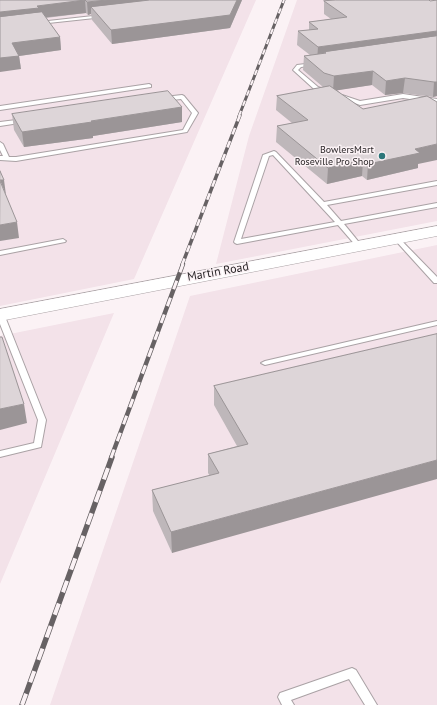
<!DOCTYPE html>
<html>
<head>
<meta charset="utf-8">
<style>
	body { margin:0 }
	canvas { display:block; background:#fbf2f5 }
</style>
</head>
<body>
<canvas width="437" height="705"></canvas>
<script>
const g = document.querySelector('canvas').getContext('2d');
g.lineJoin = 'round';
function paint(path, color) { g.fillStyle = color; g.fill(path, 'evenodd'); }
function trace(path, color, width, dash) { g.strokeStyle = color; g.lineWidth = width; g.lineCap = dash ? 'butt' : 'round'; g.setLineDash(dash || []); g.stroke(path); }
function drawText(font, color, halo, rows, align = 'center') {
  g.font = font + ' "PT Sans",sans-serif'; g.lineWidth = 3; g.setLineDash([]); g.textBaseline = 'middle'; g.strokeStyle = halo; g.fillStyle = color; for (const [text, x, y, turn = 0] of rows) {
    g.save(); g.translate(x, y); g.rotate((+turn || 0) * Math.PI / 180); g.textAlign = isNaN(turn) ? turn : align; if (halo) g.strokeText(text, 0, 0); g.fillText(text, 0, 0); g.restore();
  }
}
const built = new Path2D(`
	M0,0H256L134,279L0,306Z
	M297,0H437V221L216,264L249,136Z
	M437,245V705H50L190,296Z
	M114,313L0,584V336Z`);
const lane = new Path2D(`
	M102,15H104V17L39,24L37,23L39,22Z
	M314,63H316V65L301,67L298,70L318,87L329,91V93L314,89L293,70L297,65Z
	M149,84L151,85V87L0,110V106Z
	M403,94L437,99V103L403,98L360,105L339,97L342,95L360,101Z
	M182,95L184,96L198,113L187,132L16,161L0,160V156H3L0,150V142L3,144L9,157H16L183,130L192,113L181,99L164,101L161,99L164,97Z
	M24,119L27,121L26,122L0,126V122Z
	M274,151L276,152L324,202L437,181V185L327,205L341,221L437,203V207L344,224L362,246L359,248L357,247L338,225L237,244L235,243L234,242L263,155ZM273,155L335,222L241,239L269,156Z
	M397,237L399,238L437,277V283H434L395,240V238Z
	M63,239L66,241L65,242L0,255V251Z
	M0,312L4,314L46,420L41,447L0,457V451L34,443L38,420L0,324Z
	M437,321V325L265,365L261,363L265,361Z
	M352,668L356,670L377,705H365L349,679L291,700L294,705H282L278,697L280,693Z`);
const secondary = new Path2D(`
	M437,226V236L0,321V309Z`);
const railFar3 = new Path2D(`
	M239,116L284,0`);
const railFar2 = new Path2D(`
	M182,265L240,115`);
const railFar1 = new Path2D(`
	M111,458L183,264`);
const rail = new Path2D(`
	M22,705L112,457`);
const wall = new Path2D(`
	M0,0H242L230,28L112,44L92,20L91,14L88,15L86,13L46,18L60,37L61,50L19,56L21,69Z
	M437,0V96L433,97L403,93L385,95L372,85L337,90L418,164V168L367,180L362,176L327,184L276,142L277,126L292,123L276,110L277,96L323,87L303,70L304,56L310,55L297,45L298,31L309,30V22L331,19L324,14V1H430Z
	M182,107V122L93,136V138L24,147L14,130L12,114Z
	M437,334L172,553L153,511L152,490L210,476L208,473V454L237,446L214,405V386Z`);
const shadedWall = new Path2D(`
	M85,0L86,13L40,18L0,25V12L37,6Z
	M107,0H211L91,7V14L88,15L87,2Z
	M237,0H242L230,28L112,44L111,30Z
	M437,31V45L326,53L324,52L323,60L317,61L318,47Z
	M60,37L61,50L19,56L21,69L0,72V58L12,43Z
	M373,71L372,85L333,91L334,76Z
	M405,78L403,93L385,95L386,81Z
	M434,82H437V96L433,97Z
	M182,107V122L93,136V138L24,147L22,132Z
	M437,144V160L418,164V168L367,180L368,164L415,149Z
	M363,160L362,176L327,184L328,168Z
	M0,180H4L6,195Z
	M17,222L19,238L0,241V225Z
	M24,404L27,423L0,430V409Z
	M437,460V479L172,553L171,532Z`);
const building = new Path2D(`
	M0,0H107L87,2L85,0L37,6L39,8L0,12Z
	M150,0H237L230,15L111,30L91,7Z
	M336,0H429L430,1L437,0V31L318,47L298,31L318,29L309,22L347,17L324,1Z
	M42,12L60,37L12,43L19,56L0,58V17Z
	M437,36V82H434L405,78L386,81L373,71L334,76L324,73L304,56L326,53L324,52Z
	M330,86L363,109L427,96L437,102V144L415,149L420,153L368,164L363,160L328,168L277,126L308,120L277,96Z
	M168,91L182,107L91,121L92,122L22,132L12,114Z
	M0,171L4,180H0Z
	M0,181L17,222L0,225Z
	M437,334V460L171,532L152,490L219,473L208,454L248,444L214,386Z
	M0,337H2L24,404L0,409Z`);
const markers = [
	[382,156,4,"#2c767a"]
];
const farPoinames = [
	["BowlersMart",374,150],
	["Roseville Pro Shop",374,162]
];
const streetNames = [
	["Martin Road",218,272,-10]
];
paint(built, '#f3e2e9');
trace(lane, '#aaa2a5', 2);
trace(secondary, '#aaa2a5', 1);
paint(lane, '#fff');
paint(secondary, '#fff');
trace(railFar3, '#676264', 3);
trace(railFar2, '#676264', 3.5);
trace(railFar1, '#676264', 4.5);
trace(rail, '#676264', 5.5);
trace(railFar3, '#fbf2f5', 2, [5.5]);
trace(railFar2, '#fbf2f5', 2.5, [7]);
trace(railFar1, '#fbf2f5', 3, [9]);
trace(rail, '#fbf2f5', 4, [12]);
paint(wall, '#beb7ba');
paint(shadedWall, '#9b9597');
paint(building, '#ddd5d8');
trace(building, '#9b9597', 1);
for (const [x, y, r, color] of markers) { const dot = new Path2D(); dot.arc(x, y, r, 0, 2 * Math.PI); g.fillStyle = color; g.fill(dot); trace(dot, '#fbf2f5', 1.5); }
drawText('10px', '#2b2729', '#fbf2f5', farPoinames, 'right');
drawText('12px', '#2b2729', '#fbf2f5', streetNames);
</script>
</body>
</html>
